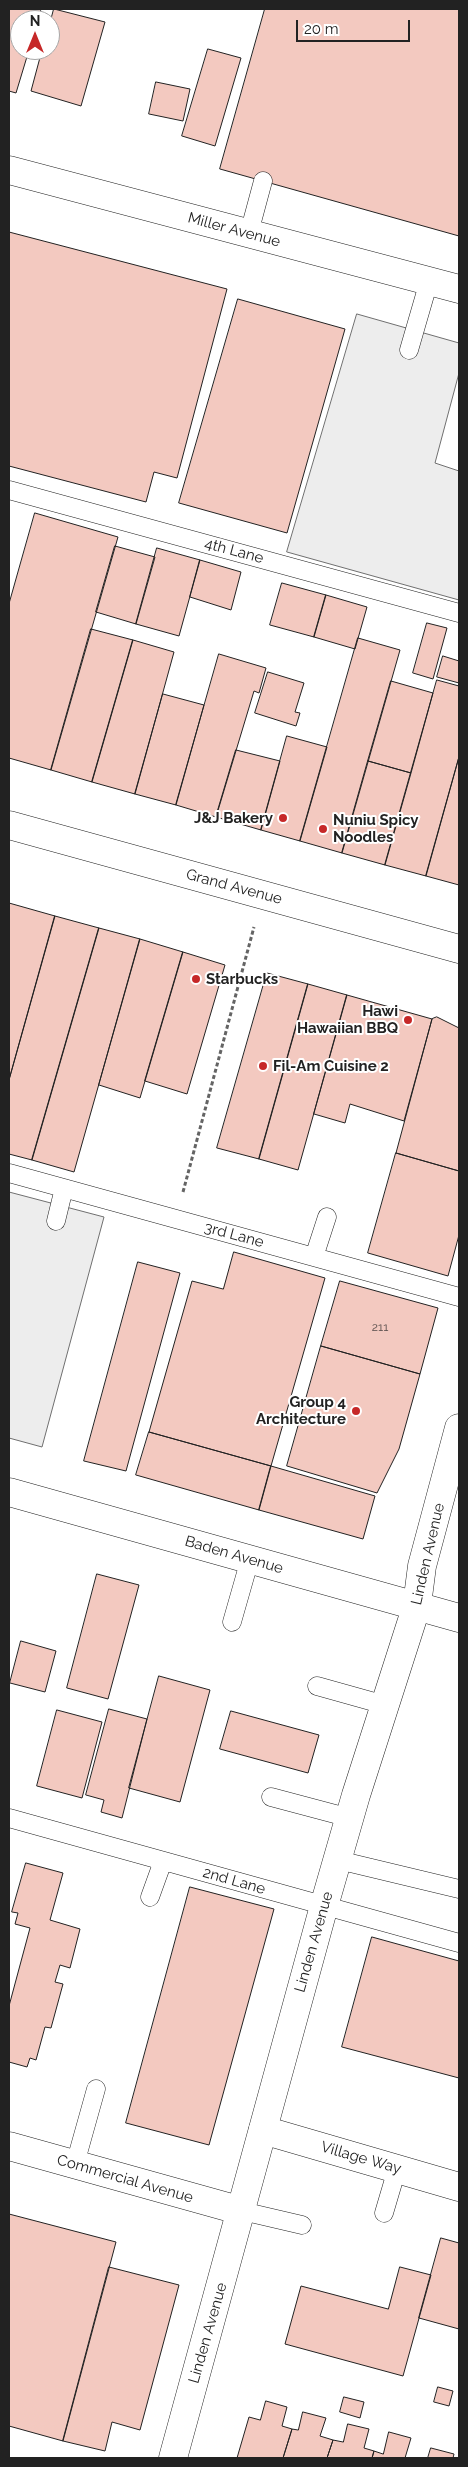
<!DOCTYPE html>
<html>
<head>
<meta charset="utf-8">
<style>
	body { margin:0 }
	#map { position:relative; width:468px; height:2467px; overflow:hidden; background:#fff; font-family:Raleway,sans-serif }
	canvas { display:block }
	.frame { position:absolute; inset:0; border:10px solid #222; pointer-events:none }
	.north { position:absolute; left:10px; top:10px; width:50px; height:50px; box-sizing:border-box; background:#fff; border:1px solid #a7a7a7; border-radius:50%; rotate:0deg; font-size:14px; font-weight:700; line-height:20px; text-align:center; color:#222 }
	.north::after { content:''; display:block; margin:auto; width:18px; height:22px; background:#c62828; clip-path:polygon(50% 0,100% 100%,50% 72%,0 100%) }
	.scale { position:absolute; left:296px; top:20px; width:114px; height:22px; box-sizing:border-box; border:2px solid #222; border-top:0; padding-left:6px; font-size:15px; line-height:18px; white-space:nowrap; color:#222; -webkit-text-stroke:4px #fff; paint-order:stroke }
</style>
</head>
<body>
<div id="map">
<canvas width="468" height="2467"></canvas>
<div class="frame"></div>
<div class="north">N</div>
<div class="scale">20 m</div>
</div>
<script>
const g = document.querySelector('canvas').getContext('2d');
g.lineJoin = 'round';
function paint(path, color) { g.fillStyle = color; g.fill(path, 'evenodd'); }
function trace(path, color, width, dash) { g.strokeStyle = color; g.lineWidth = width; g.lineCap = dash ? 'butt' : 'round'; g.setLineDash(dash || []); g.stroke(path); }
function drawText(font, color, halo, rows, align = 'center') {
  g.font = font + ' Raleway,sans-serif'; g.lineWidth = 4; g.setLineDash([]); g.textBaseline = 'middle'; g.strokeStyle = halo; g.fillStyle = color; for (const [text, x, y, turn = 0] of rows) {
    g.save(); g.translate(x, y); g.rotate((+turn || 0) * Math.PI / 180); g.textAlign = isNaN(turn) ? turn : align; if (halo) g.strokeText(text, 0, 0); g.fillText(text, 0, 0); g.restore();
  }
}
const parking = new Path2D(`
	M357,314L459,343V373L435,463L459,471V600L287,552Z
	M9,1192L104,1217L42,1447L9,1438Z`);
const building = new Path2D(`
	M9,9H41L38,20H20V50H29L16,93L9,91Z
	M54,9L105,22L81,106L31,91L42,50H50V23Z
	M265,9H459V236L220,169Z
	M208,49L241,58L215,146L182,136Z
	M156,82L190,89L183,121L149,114Z
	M9,232L227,289L177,478L154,472L146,502L9,466Z
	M238,299L345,329L287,533L179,503Z
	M35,513L118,537L51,770L9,758V604Z
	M115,546L155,557L136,624L96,612Z
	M157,548L200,560L179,636L136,624Z
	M200,560L241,572L231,610L190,597Z
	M282,583L326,595L314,637L270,625Z
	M326,595L367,607L355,649L314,637Z
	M427,623L447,628L433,679L413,673Z
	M91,629L133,640L92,782L51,770Z
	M358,638L400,650L342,853L300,841Z
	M133,640L174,652L135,794L92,782Z
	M219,654L266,668L259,693L254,691L216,817L176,805Z
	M443,656L459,661V683L437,677Z
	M268,672L304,683L295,712L300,713L296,726L255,713Z
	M437,680L459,686V757L426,876L385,865Z
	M391,681L433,693L411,773L368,761Z
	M163,694L204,705L176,805L135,794Z
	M287,736L327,747L300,841L261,830Z
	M236,750L280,761L261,830L216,817Z
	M459,757V885L426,876Z
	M368,761L411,773L385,865L342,853Z
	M9,903L55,916L9,1080Z
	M55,916L99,928L32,1160L9,1154V1080Z
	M99,928L140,939L74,1172L32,1160Z
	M140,939L183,952L140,1098L99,1085Z
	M183,952L225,965L187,1094L145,1081Z
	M267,973L308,984L259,1159L217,1148Z
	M308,984L347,995L298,1170L259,1159Z
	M347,995L432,1019L404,1121L350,1104L345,1123L314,1114Z
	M437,1017L459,1028V1171L396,1153L432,1019Z
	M396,1153L459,1171V1235L448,1276L368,1253Z
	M234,1252L325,1278L271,1466L149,1432L192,1281L223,1289Z
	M138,1262L180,1273L126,1471L84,1461Z
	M340,1281L438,1308L420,1374L321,1346Z
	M321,1346L420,1374L399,1449L377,1493L287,1466Z
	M149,1432L271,1466L259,1510L136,1475Z
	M271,1466L375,1496L363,1539L259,1510Z
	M97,1574L139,1585L108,1699L67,1688Z
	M21,1641L56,1651L45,1692L10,1683Z
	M159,1676L210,1690L180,1802L129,1788Z
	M109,1709L147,1719L122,1818L101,1812L104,1800L86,1795Z
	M57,1710L102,1722L82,1798L37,1786Z
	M231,1711L319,1735L308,1773L220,1749Z
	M26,1863L63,1873L50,1920L80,1929L70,1968L60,1965L55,1982L63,1984L51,2028L45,2027L36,2060L30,2058L27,2067L9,2062V2006L30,1928L15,1924L18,1913L12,1912Z
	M190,1887L274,1909L209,2145L126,2123Z
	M372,1937L459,1961V2078L342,2047Z
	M9,2214L116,2242L63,2441L9,2426Z
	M441,2238L459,2243V2329L419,2318Z
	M109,2267L179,2285L140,2430L112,2422L105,2451L63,2441Z
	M400,2267L431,2275L403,2376L285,2344L301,2286L388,2309Z
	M438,2387L453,2391L449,2406L434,2402Z
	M344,2397L364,2402L360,2418L340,2412Z
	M266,2401L287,2407L282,2426L292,2429L283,2458H237L249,2417L260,2420Z
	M303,2412L326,2418L320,2436L333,2440L327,2458H283L292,2429L298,2430Z
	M348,2424L369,2429L364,2448L374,2451L372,2458H327L333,2440L343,2442Z
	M389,2432L411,2438L405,2458H372L374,2451L383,2454Z
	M431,2448L454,2454L453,2458H428Z`);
const path = new Path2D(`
	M183,1192L254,927`);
const service = new Path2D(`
	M249,233L263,181
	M409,350L429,281
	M9,490L459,613
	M9,1173L459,1297
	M56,1221L64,1188
	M314,1257L327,1217
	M232,1622L250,1559
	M317,1686L385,1705
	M271,1797L350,1818
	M9,1818L459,1943
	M338,1860L459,1889
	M150,1897L163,1861
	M75,2164L96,2089
	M242,2211L302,2225
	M384,2213L397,2169`);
const minor = new Path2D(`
	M9,1492L459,1618
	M263,2130L459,2187
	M9,2146L242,2211`);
const tertiary = new Path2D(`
	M9,170L459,289
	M173,2458L324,1906L356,1795L417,1605L422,1566L459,1428`);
const secondary = new Path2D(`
	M9,825L459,949`);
const markers = [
	[283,818,5,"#c62828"],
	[323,829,5,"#c62828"],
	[196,979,5,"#c62828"],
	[408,1020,5,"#c62828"],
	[263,1066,5,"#c62828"],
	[356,1411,5,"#c62828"]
];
const numberNames = [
	["211",380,1327]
];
const streetNames = [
	["Miller Avenue",234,230,15],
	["4th Lane",234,551,15],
	["Grand Avenue",234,887,15],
	["3rd Lane",234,1235,15],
	["Linden Avenue",428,1554,-77],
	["Baden Avenue",234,1555,16],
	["2nd Lane",234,1881,16],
	["Linden Avenue",314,1942,-74],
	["Village Way",361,2158,16],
	["Commercial Avenue",125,2179,16],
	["Linden Avenue",208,2333,-74]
];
const poiNames = [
	["J&J Bakery",273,818],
	["Nuniu Spicy",333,820,"left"],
	["Noodles",333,837,"left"],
	["Starbucks",206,979,"left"],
	["Hawi",398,1011],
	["Hawaiian BBQ",398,1028],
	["Fil-Am Cuisine 2",273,1066,"left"],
	["Group 4",346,1402],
	["Architecture",346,1419]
];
paint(parking, '#ededed');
trace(parking, '#6f6f6f', 1);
paint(building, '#f3c9c0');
trace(building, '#222', 1);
trace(service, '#222', 19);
trace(minor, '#222', 29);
trace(tertiary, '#222', 29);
trace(secondary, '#222', 29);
trace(path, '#646464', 3, [4, 2.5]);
trace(service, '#fff', 18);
trace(minor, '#fff', 28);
trace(tertiary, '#fff', 28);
trace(secondary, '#fff', 28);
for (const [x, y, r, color] of markers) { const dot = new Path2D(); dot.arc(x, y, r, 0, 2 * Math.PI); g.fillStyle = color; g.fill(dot); trace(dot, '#fff', 2); }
drawText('12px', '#564c4a', null, numberNames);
drawText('15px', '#222', '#fff', streetNames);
drawText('bold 15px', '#222', '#fff', poiNames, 'right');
</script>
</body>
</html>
